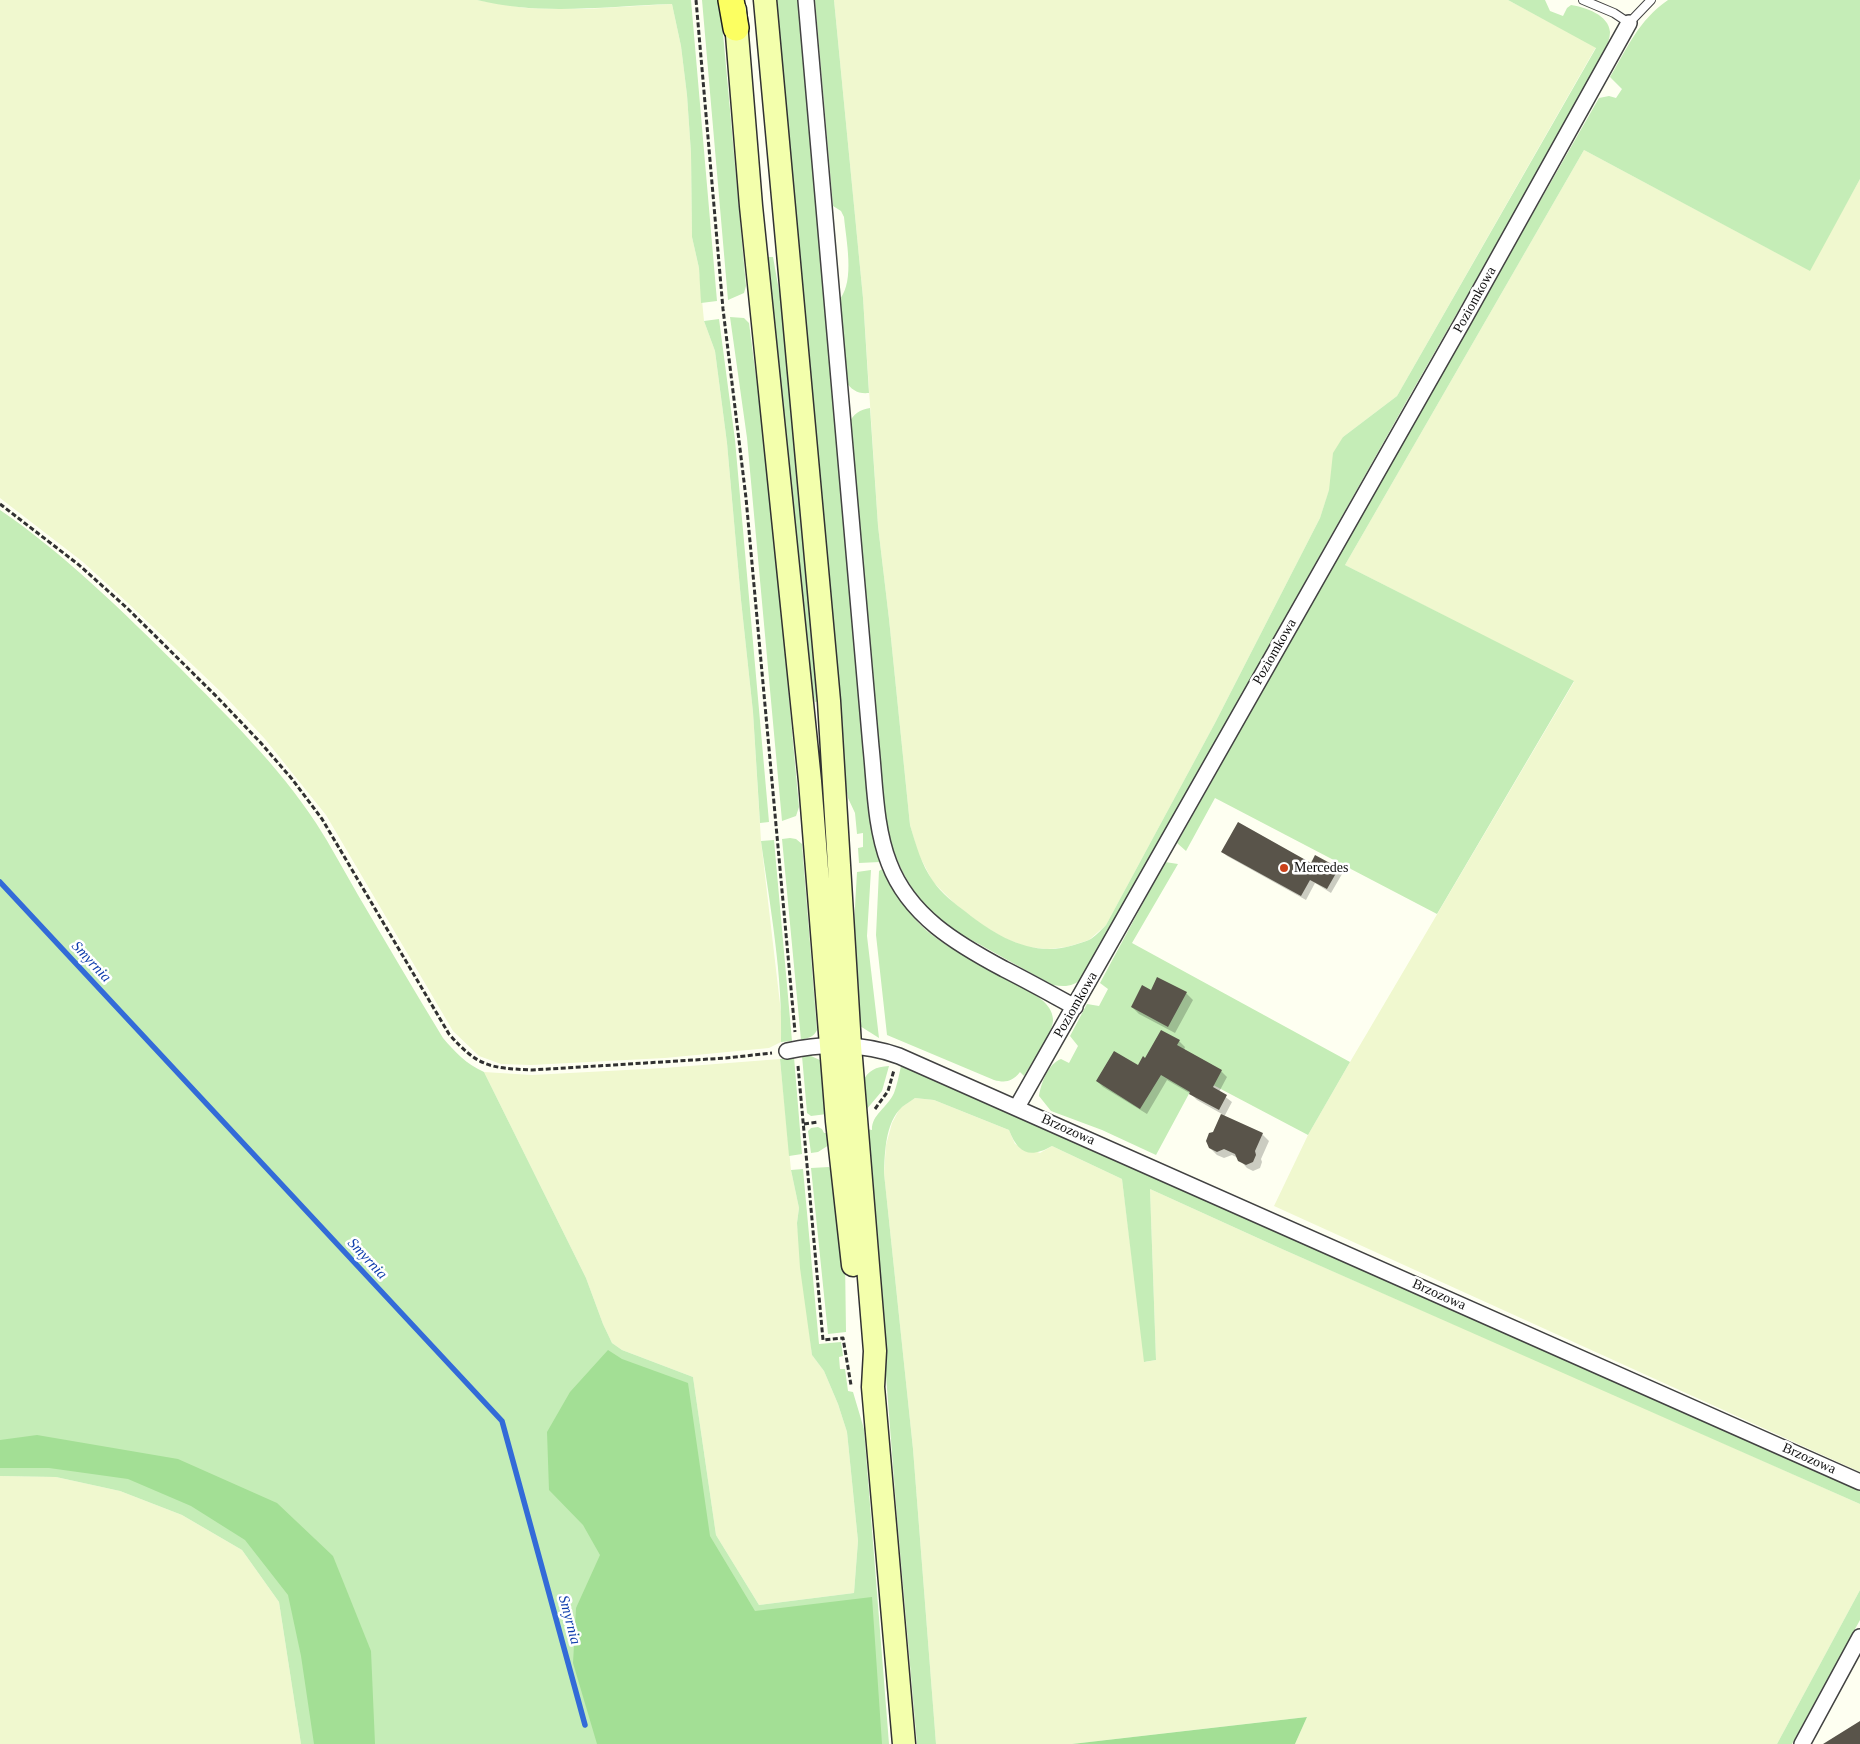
<!DOCTYPE html>
<html>
<head>
<meta charset="utf-8">
<style>
	body { margin:0 }
	canvas { display:block; background:#fefff1 }
</style>
</head>
<body>
<canvas width="1860" height="1744"></canvas>
<script>
const g = document.querySelector('canvas').getContext('2d');
g.lineJoin = 'round';
function paint(path, color) { g.fillStyle = color; g.fill(path, 'evenodd'); }
function trace(path, color, width, dash) { g.strokeStyle = color; g.lineWidth = width; g.lineCap = dash ? 'butt' : 'round'; g.setLineDash(dash || []); g.stroke(path); }
function drawText(font, color, halo, rows, align = 'center') {
  g.font = font + ' Georgia,serif'; g.lineWidth = 5; g.setLineDash([]); g.textBaseline = 'middle'; g.strokeStyle = halo; g.fillStyle = color; for (const [text, x, y, turn = 0] of rows) {
    g.save(); g.translate(x, y); g.rotate((+turn || 0) * Math.PI / 180); g.textAlign = isNaN(turn) ? turn : align; if (halo) g.strokeText(text, 0, 0); g.fillText(text, 0, 0); g.restore();
  }
}
const farmland = new Path2D(`
	M0,0H477L525,8L552,9H586L672,4L681,46L687,95L691,153L692,237L699,268L704,321L715,351L727,443L741,600L753,712L761,841L782,1021L781,1042L769,1048L665,1058L531,1065L501,1064L479,1056L453,1031L326,815L265,739L222,693L130,605L83,562L0,498Z
	M834,0H1508L1596,47L1397,396L1343,437L1329,491L1320,518L1215,723L1106,925L1089,940L1067,947L1048,949L1027,947L1004,938L981,924L955,904L933,882L918,853L910,825L889,619L878,526L863,298Z
	M1584,150L1809,270L1860,179V1472L1274,1206L1308,1135L1350,1062L1574,682L1345,565Z
	M780,1059L791,1170L799,1208L797,1223L812,1355L824,1371L838,1404L847,1432L858,1541L854,1593L759,1605L716,1535L693,1377L622,1350L612,1343L603,1324L586,1278L484,1072L532,1075L664,1068Z
	M915,1098L934,1100L1009,1130L1015,1144L1040,1153L1052,1146L1122,1179L1145,1362L1156,1360L1150,1189L1282,1249L1572,1376L1860,1504V1590L1777,1744H1295L1307,1717L1072,1744H936L913,1449L884,1173L886,1145L892,1123L900,1108Z
	M0,1476L56,1477L120,1491L182,1515L242,1550L279,1602L301,1744H0Z`);
const green = new Path2D(`
	M477,0H691L717,301L701,303L699,268L692,237L691,153L687,95L681,46L672,4C606,6 542,16 477,0Z
	M702,0H720L746,286L744,293L728,300Z
	M776,0H802L866,746L871,825L880,862L859,863L858,848L863,847V833L857,834L855,813L848,798L843,772Z
	M815,0H834L863,298L869,393C857,394 852,390 845,381L840,299C855,280 846,240 844,217L841,211L833,206Z
	M1508,0H1545L1550,11L1563,16L1567,8L1571,5C1585,7 1609,15 1610,32C1610,37 1608,43 1606,48L1536,175L1405,404L1083,977C1074,987 1065,987 1053,985C1030,973 1008,960 986,948C970,939 951,930 937,917C909,892 893,857 885,821L849,424C853,413 860,410 870,408L878,526L889,619L910,825C916,845 921,864 933,881C941,893 955,904 966,912C997,937 1034,958 1074,945C1079,943 1085,942 1089,940C1095,937 1101,930 1106,925L1215,723L1320,518L1329,490L1333,453L1343,437L1397,396L1596,48Z
	M1668,0H1860V179L1810,271L1584,150L1345,565L1574,681L1437,914L1215,798L1186,851L1177,843L1468,327L1599,98L1609,96L1616,98L1622,89L1610,77C1628,47 1638,21 1668,0Z
	M768,257H773L790,352L820,701L815,702L802,634Z
	M730,317L744,318L749,323L768,469L799,807L796,816L782,821L747,438Z
	M719,319L735,440L769,822L760,823L753,712L741,600L727,443L715,351L704,321Z
	M0,510C66,555 122,611 179,667C227,716 278,765 316,823C331,846 344,871 358,895C386,943 414,990 443,1038C455,1052 466,1064 484,1072L586,1278L603,1324L612,1343L622,1350L693,1377L716,1535L759,1605L854,1593L858,1541L847,1432L838,1404L824,1371L812,1355L800,1268L797,1223L799,1208L791,1170L803,1169L819,1344L841,1342L843,1356L839,1357L840,1369H845L848,1391L853,1392L864,1429L889,1744H301L279,1602L242,1550L182,1515L120,1491L56,1477L0,1476Z
	M790,838L796,839L802,844L817,1030C814,1037 808,1038 801,1040L782,839Z
	M774,840L792,1041L781,1042C783,975 770,907 761,841Z
	M1165,862L1178,864L1132,943L1350,1062L1308,1135L1198,1077L1156,1155L1102,1130L1051,1111L1039,1096C1041,1083 1048,1064 1061,1059L1069,1063L1078,1046L1070,1036L1087,1004L1099,1006L1108,989L1100,983Z
	M882,869C896,895 912,921 936,938C963,957 993,971 1022,987C1034,994 1052,1003 1053,1019C1054,1032 1031,1064 1024,1076L1020,1072C1012,1082 1005,1083 994,1080L887,1035L876,935L879,871Z
	M871,870L867,936L879,1038L860,1026L853,941L857,872Z
	M802,1056H811L822,1061L827,1114L811,1116L807,1113Z
	M794,1057L802,1154L789,1156L780,1059Z
	M889,1066L882,1091L866,1110L862,1082C869,1070 875,1067 889,1066Z
	M901,1066L1445,1304L1860,1491V1504L1282,1249L1150,1189L1156,1360L1144,1362L1122,1179L1052,1146C1029,1159 1018,1153 1009,1130L934,1100L915,1098C911,1101 906,1104 902,1107C885,1123 885,1152 884,1173L913,1449L936,1744H917L897,1518L867,1129L872,1130C871,1115 888,1107 894,1093C897,1085 899,1075 901,1066Z
	M818,1127L822,1129L824,1133H829V1145L818,1152L811,1153L808,1131L811,1128Z
	M829,1167L831,1170L845,1259L846,1332L828,1334L811,1168Z
	M1860,1590V1620L1792,1744H1777Z`);
const forest = new Path2D(`
	M608,1350L622,1359L688,1383L710,1536L755,1611L872,1597L882,1744H597L573,1663L576,1608L600,1555L583,1525L549,1490L547,1432L570,1392Z
	M37,1435L178,1459L277,1503L333,1556L371,1651L375,1744H314L301,1656L288,1595L245,1540L191,1506L128,1479L49,1468H0V1440Z
	M1307,1717L1295,1744H1072Z`);
const shadow = new Path2D(`
	M1223,852L1311,865L1316,856L1342,874L1331,893L1315,883L1306,900L1227,856Z
	M1152,992L1186,993L1193,1000L1175,1033L1139,1014L1132,1007Z
	M1162,1032L1179,1041L1185,1047L1184,1050L1221,1071L1227,1077L1219,1092L1232,1102L1224,1117L1262,1134L1269,1141L1261,1159L1262,1162L1260,1168L1253,1171L1247,1168L1238,1158L1232,1155L1224,1158L1217,1155L1210,1148L1214,1133L1222,1114L1197,1100L1191,1094L1167,1080L1147,1114L1103,1087L1097,1081L1138,1066L1146,1059Z`);
const stream = new Path2D(`
	M0,882L502,1421L585,1725`);
const building = new Path2D(`
	M1238,822L1311,863L1315,855L1339,868L1327,889L1310,880L1301,896L1221,852Z
	M1157,977L1187,992L1168,1027L1131,1007L1142,985L1151,990Z
	M1161,1030L1180,1040L1177,1045L1222,1070L1213,1087L1227,1095L1219,1110L1189,1094L1190,1092L1161,1075L1140,1109L1096,1081L1114,1051L1138,1065L1143,1056L1145,1058Z
	M1221,1114L1263,1133L1255,1151L1256,1155L1253,1162L1246,1165L1238,1161L1235,1154L1224,1149L1217,1152L1209,1148L1206,1141L1209,1133L1213,1132Z
	M1860,1721V1744H1823Z`);
const path = new Path2D(`
	M696,0L723,309L746,498L795,1032
	M0,504L79,565L127,608L217,697L260,742L292,779L322,819L449,1034C478,1067 490,1068 532,1070L726,1058L772,1053
	M798,1066L823,1340L843,1338L851,1385
	M875,1109L888,1091L894,1070
	M804,1124L818,1122`);
const service = new Path2D(`
	M1583,0L1614,13L1629,23L1651,0`);
const minor = new Path2D(`
	M806,0L871,747C875,785 875,827 889,863C909,916 957,944 1004,969C1028,981 1051,994 1075,1007
	M787,1051C823,1043 864,1043 899,1056L1860,1482
	M1017,1107L1463,321L1629,23
	M1802,1744L1860,1637`);
const secondary = new Path2D(`
	M765,0L829,701L850,1046L875,1351L873,1387L904,1744
	M735,10L751,206L810,781L837,1121L853,1265`);
const primary = new Path2D(`
	M731,0L736,28`);
const markers = [
	[1284,868,5,"#cb411b"]
];
const streetNames = [
	["Poziomkowa",1475,300,-61],
	["Poziomkowa",1275,652,-60],
	["Poziomkowa",1076,1005,-60],
	["Brzozowa",1068,1130,24],
	["Brzozowa",1439,1295,24],
	["Brzozowa",1809,1459,24]
];
const poiNames = [
	["Mercedes",1294,868]
];
const waterNames = [
	["Smyrnia",91,962,47],
	["Smyrnia",367,1259,47],
	["Smyrnia",569,1620,75]
];
paint(farmland, '#f0f8cf');
paint(green, '#c5edb7');
paint(forest, '#a3df95');
paint(shadow, '#0003');
trace(stream, '#336bd8', 5.5);
paint(building, '#59544a');
trace(service, '#424242', 10);
trace(minor, '#424242', 18);
trace(secondary, '#313131', 25);
trace(primary, '#202020', 28);
trace(path, '#313131', 3, [5, 2.5]);
trace(service, '#fff', 8);
trace(minor, '#fff', 15);
trace(secondary, '#f3ffac', 22);
trace(primary, '#fcff61', 25);
for (const [x, y, r, color] of markers) { const dot = new Path2D(); dot.arc(x, y, r, 0, 2 * Math.PI); g.fillStyle = color; g.fill(dot); trace(dot, '#fff', 2); }
drawText('14px', '#0f0f0f', '#fff', streetNames);
drawText('14px', '#0f0f0f', '#fff', poiNames, 'left');
drawText('italic 15px', '#0e3dac', '#fff', waterNames);
</script>
</body>
</html>
